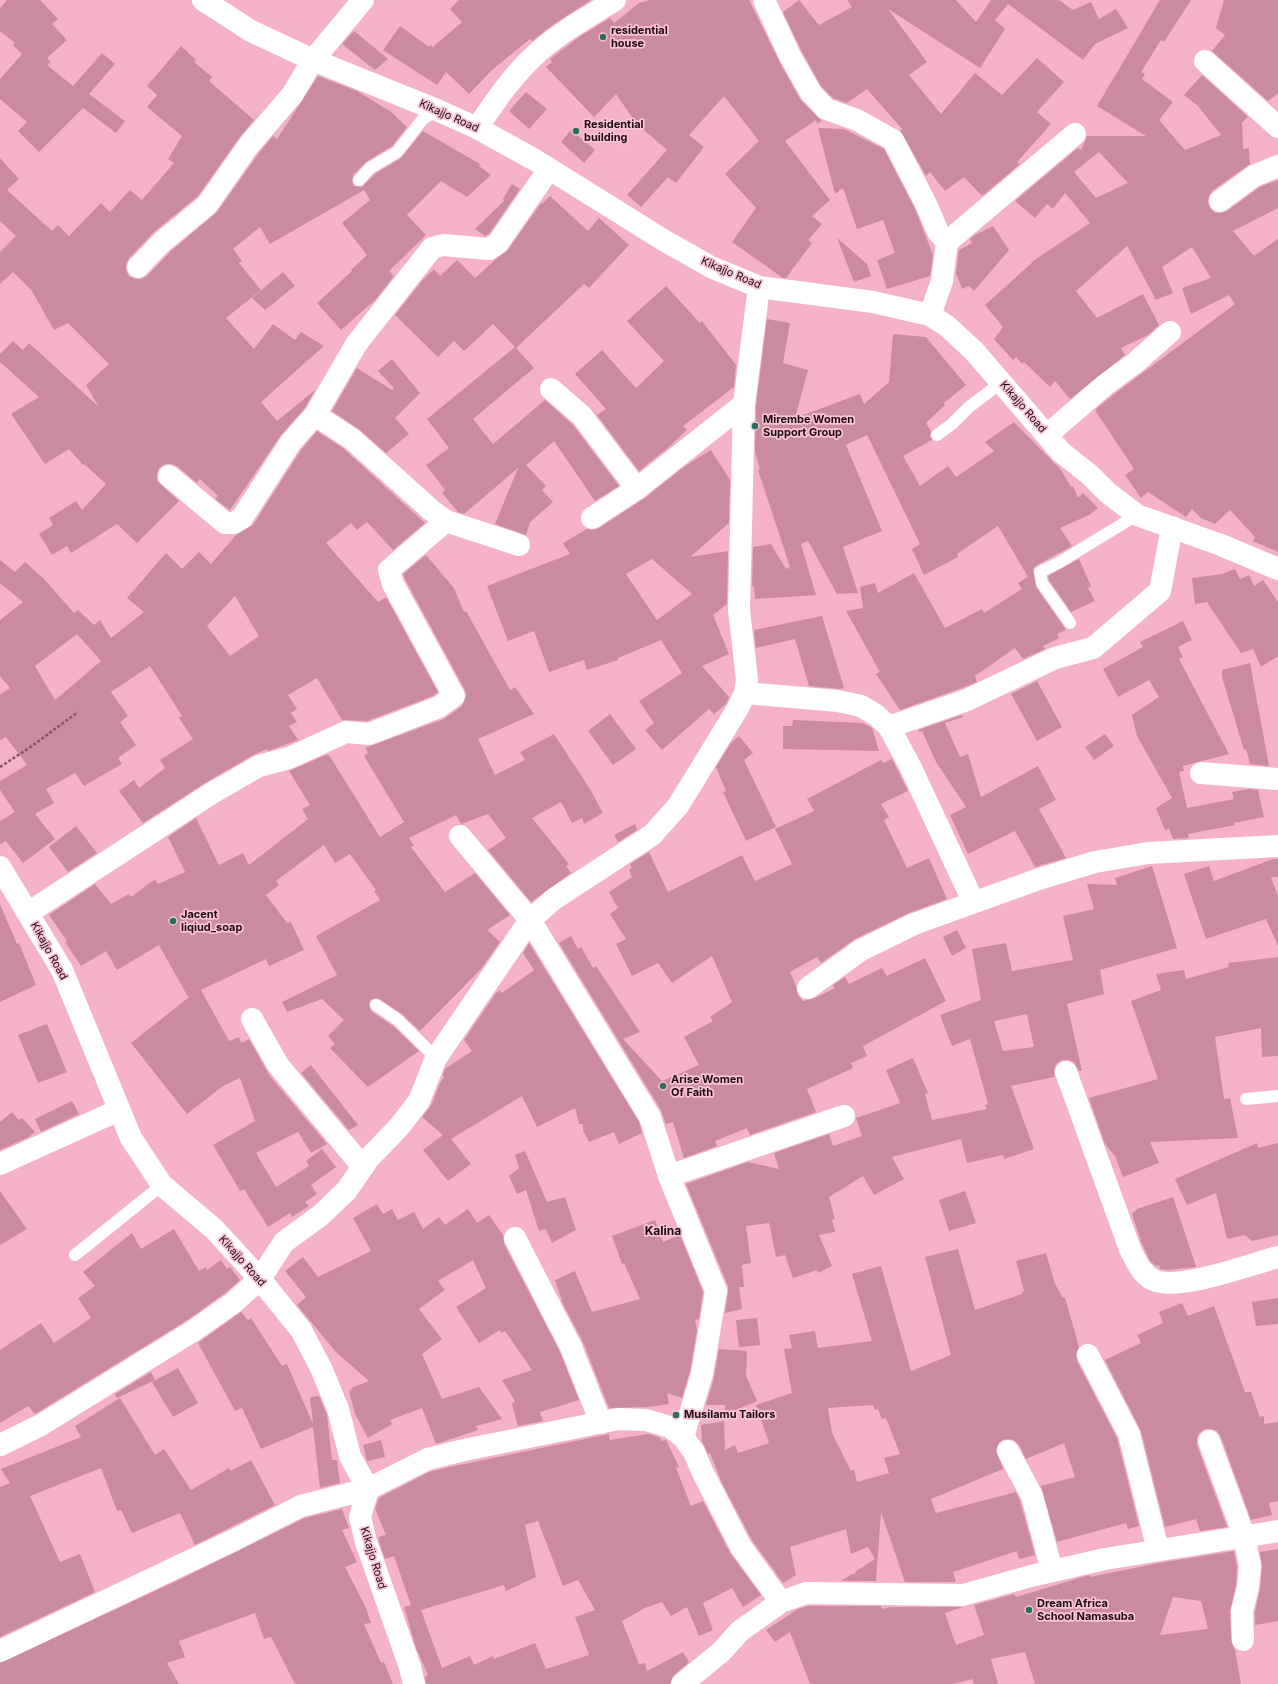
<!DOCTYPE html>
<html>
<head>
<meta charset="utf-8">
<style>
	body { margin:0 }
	canvas { display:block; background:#f5b2c7 }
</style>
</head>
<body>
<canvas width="1278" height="1684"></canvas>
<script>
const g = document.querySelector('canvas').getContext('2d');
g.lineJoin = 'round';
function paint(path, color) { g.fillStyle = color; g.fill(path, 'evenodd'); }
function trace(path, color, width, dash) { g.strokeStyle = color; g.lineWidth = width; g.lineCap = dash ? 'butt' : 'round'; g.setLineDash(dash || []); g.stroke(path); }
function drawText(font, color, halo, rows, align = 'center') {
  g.font = font + ' Inter,sans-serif'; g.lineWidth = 3.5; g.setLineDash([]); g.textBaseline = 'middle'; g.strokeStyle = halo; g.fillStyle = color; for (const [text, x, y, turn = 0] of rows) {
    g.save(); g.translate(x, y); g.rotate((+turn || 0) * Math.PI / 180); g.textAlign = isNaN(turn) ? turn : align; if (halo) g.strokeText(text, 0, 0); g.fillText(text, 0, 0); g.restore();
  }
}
const building = new Path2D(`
	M7,0H40L58,19L52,24L67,40L47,58L51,62L47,65L73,86L102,53L115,64L89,94L125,121L116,133L83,108L39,152L18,131L27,122L0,99V79L22,54L13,45L15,43L0,31V8Z
	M459,0H591L554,24L532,41L530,39L492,70L469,94L446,72L437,85L383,50L400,26L429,47L430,45L433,47L462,22L450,9Z
	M650,0H749L779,61L800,99L822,121L817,124L816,120L785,141L830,200L812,216L822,224L808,240L812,243L786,278H783L732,242L756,208L725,174L759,141L724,96L689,135L704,147L676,183L668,177L641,207L627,195L667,150L636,123L616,94L594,117L546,67L552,62L550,59L579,37L610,18L614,23L639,3Z
	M799,0L819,25L852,7L847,0H956L976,22L991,0H1059L1073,10L1091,2L1099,19L1116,9L1128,28L1095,44L1083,60L1008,4L995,20L1005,29L980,68L888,9L927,62L909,75L941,114L975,73L1002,95L1037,58L1064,82L1037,112L1051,124L1017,162L1020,164L982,196L964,177L945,191L930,172L926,176L900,130H903L867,89L847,103L833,98L821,86L801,50L783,12Z
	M1160,0H1191L1164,42L1161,40L1141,72L1145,74L1142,79L1173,102L1159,120L1185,150L1221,135L1198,106L1184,95L1202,75L1248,117L1242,122L1243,149L1249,148L1250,164L1212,191L1209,196L1208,202L1210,208L1215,213H1221L1227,211L1260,187L1278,180V208L1233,231L1254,256L1278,239V552L1253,541L1255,537L1230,510L1215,524L1201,518L1192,509L1186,517L1148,492L1141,498L1125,475L1134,469L1095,410L1113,395L1235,304L1229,295L1191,314L1182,288L1211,278L1192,247L1162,267L1173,293L1156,300L1127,246L1076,291L1097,318L1143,294L1159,325L1148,335L1121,348L1125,355L1070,399L1055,381L1050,387L1024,362L1022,364L1016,357L1013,360L994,339L1003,327L985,305L1036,259L1090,223L1065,193L1053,209L1047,204L1035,218L1015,201L1078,148L1081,150L1087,136H1146L1097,106ZM1099,152L1128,183L1096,198L1074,172Z
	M1224,0H1278V93L1268,101L1212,51L1225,35L1216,28Z
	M354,31L388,59L375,70L342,44Z
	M181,46L196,60L194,62L212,77L209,81L254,120L239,138L198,196L154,232L129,258L126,264V270L129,276L135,279H141L147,276L171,251L217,212L259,153L273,136L277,139L318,76L357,91L391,112L407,127L392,146L366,162L353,175L352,182L354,186L362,187L375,174L401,158L423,131L480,164L479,166L491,175L467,197L441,181L407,215L426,235L389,271L394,276L375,300L341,330L317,303L352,271L351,270L367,255L342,223L370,200L364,190L270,244L260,227L233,249L242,261L239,263L261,290L226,318L254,349L273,324L295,340L301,332L324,346L261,402L277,421L315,390L305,408L281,435L230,510L215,499L218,496L200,479L197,483L177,466L171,464H165L159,468L157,474V481L179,501L137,543L117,524L71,553L67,546L52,555L39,534L53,525L49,518L76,501L82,510L106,484L84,464L83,465L69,449L45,464L11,414L39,397L0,362V354L13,341L23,350L29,343L99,407L86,385L109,364L68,323L54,330L32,291L13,272L0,284V252L16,236L0,221V158L19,179L7,190L52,231L58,225L69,236L101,203L110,212L130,190L142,200L174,163L168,159L182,136L147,107L157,95L147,86Z
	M526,92L547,109L529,129L509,111Z
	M818,128L844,129L884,149L915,209L933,255L930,276L887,289L877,260L895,253L883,220L857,229L843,188L835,194Z
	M571,130L595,150L584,163L561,142Z
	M512,184L520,189L489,234L485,236L475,229L504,201L503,199Z
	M550,196L588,231L599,218L629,245L589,288L584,284L516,348L493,324L464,351L454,341L438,357L395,315L422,281L434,269L440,276L457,260L475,278L495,260L508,250L541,203L542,204Z
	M993,226L1009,250L974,291L969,286L962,289L956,273L959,250L972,243L970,239L975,235Z
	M837,238L867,264L871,276L854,282Z
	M283,272L295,286L265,310L252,298Z
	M666,286L700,323L702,321L736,365L734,387L683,426L687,430L669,447L639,471L597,415L606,409L575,374L602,350L636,388L660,365L664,361L627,321Z
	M767,319L790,323L783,363L808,370L795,418L860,394L864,404L889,382L893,334L926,337L966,385L944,403L945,405L926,423L931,431L930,436L932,440L903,456L920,486L948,466L956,477L994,451L985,442L1014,422L1061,470L1071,487L1073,486L1078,498L1083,493L1098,508L1089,515L1060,528L1072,546L1037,565L1033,569L1036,587L1066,630L1057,634L1059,638L1043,646L1045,649L1023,659L1015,648L975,676L977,682L962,688L900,710L876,674L880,672L846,611L863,608L860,587L875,583L878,593L914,573L945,628L982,609L984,613L1022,589L1018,583L1028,577L998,526L957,554L958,557L924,575L912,549L920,544L867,435L846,445L882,531L843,547L858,593L837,594L808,541L801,544L816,595L755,599L754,585L752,587L753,547L771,544L786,569L790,567L758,470L760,469L755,452L756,405Z
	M515,347L534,368L473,419L493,444L545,400L573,425L619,486L595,501L554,441L526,465L546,486L542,490L553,502L530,522L526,535L495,524L518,468L464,514L458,512L442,493L445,490L426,465L449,448L427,419Z
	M392,359L420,393L395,418L409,434L386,453L360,430L332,411L357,368L392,390L394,388L378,371Z
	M317,431L344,449L425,523L393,550L367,522L357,530L351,523L326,543L378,602L386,597L438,692L433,696L367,721L342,720L317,678L288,695L297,709L291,713L297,722L289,726L298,740L268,751L267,749L253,755L205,783L143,823L119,791L134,780L139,788L165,768L160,760L193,739L179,718L182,716L150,666L111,692L128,716L120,722L136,745L118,758L122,764L84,786L75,773L46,789L54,803L35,814L55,839L23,863L6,841L0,844V821L15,812L0,790V781L27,765L6,737L0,740V695L10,688L0,676V620L23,602L0,583V560L15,572L25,562L44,579L74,613L78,610L94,625L100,620L111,638L144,612L127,598L166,553L182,569L199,552L211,564L236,535L253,525L301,450ZM235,596L259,636L230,656L207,626ZM77,634L101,661L55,700L35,666Z
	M711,450L730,480L729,523L690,557L728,551L727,604L713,615L729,654L702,666L729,697L726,704L714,714L709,709L662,750L645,730L654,723L639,701L682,673L661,640L618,658V660L587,670L584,660L549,672L534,631L508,641L487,586L570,554L563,543L587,529L593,530L599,528L645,498L685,466ZM652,559L692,594L657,620L626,574Z
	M426,555L454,588L464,612L466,611L510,690L515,687L534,714L478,739L495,775L525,760L520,752L554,734L590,789L603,813L584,824L582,818L572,823L561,802L532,818L569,864L566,866L571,873L531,902L488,850L506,838L488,814L461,824L456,815L409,838L414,846L411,847L445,892L475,873L510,915L487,930L500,942L481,969L420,1031L402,1014L380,999L376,998L370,1000L369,1005L371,1011L393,1026L419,1051L368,1087L330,1048L335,1044L328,1036L344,1020L322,999L287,1012L282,1002L337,975L316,936L380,900L374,891L376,890L350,854L335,863L324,845L276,881L279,885L266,895L287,923L291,922L304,950L269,966L266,959L201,990L229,1041L239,1037L241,1043L249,1039L269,1075L327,1144L311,1153L298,1132L256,1153L276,1187L309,1166L306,1161L322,1149L336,1167L311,1185L317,1194L305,1202L309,1206L292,1217L290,1213L268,1227L244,1189L240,1191L213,1145L255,1121L240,1078L223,1086L187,1114L131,1043L193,994L188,997L159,945L117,970L106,951L81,966L65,942L67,941L49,915L95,884L111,904L129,894L131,897L155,879L158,884L185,872L168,837L196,818L219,865L243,853L249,865L308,819L302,809L310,805L289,771L326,755H329L380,837L404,822L364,756L368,753L365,748L444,719L462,706L466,696L465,690L405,579L403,574Z
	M1079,559L1091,586L1088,588L1095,601L1071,612L1049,580L1048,576Z
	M1235,569L1240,579L1249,575L1254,586L1263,580L1278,602V656L1261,667L1253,649L1241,653L1207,602L1195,604L1192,578L1222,574Z
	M822,616L844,688L840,689L809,686L795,639L756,648L754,630Z
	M1183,621L1192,640L1178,647L1183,657L1179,659L1229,754L1183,766L1184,771L1179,772L1187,808L1234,799L1232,792L1249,789L1258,790L1264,817L1234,823L1235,825L1188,834L1189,838L1173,839L1169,828L1165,830L1156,808L1172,798L1137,736L1132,715L1159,697L1149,680L1118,697L1103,669L1143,647L1140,642Z
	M1250,663L1269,766L1250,764L1246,749L1244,750L1222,677V670Z
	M1037,681L1062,727L1037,741L1011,694Z
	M610,714L636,749L613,765L588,731Z
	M962,715L963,717L945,723L960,757L968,754L981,797L1038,766L1056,800L1039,809L1066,858L1035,867L1015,831L968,854L950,815L966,807L936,762L922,731L919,732L918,730Z
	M793,720L863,723L872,728L879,751L783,749V726H792Z
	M1105,734L1114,746L1094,760L1085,747Z
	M739,736L753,753L744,760L776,827L746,841L723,792L726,791L716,767L731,743Z
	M892,759L908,791L881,804L889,817L884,820L907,868L929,858L947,899L909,913L855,939L821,963L817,957L790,972L796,986L798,995L803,1001L815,998L835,988L833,985L845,977L849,984L882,968L887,976L925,958L946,1001L863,1046L867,1056L851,1063L853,1068L807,1089L816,1112L750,1135L747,1128L715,1141L717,1146L684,1158L673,1122L666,1124L661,1110L559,943L571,936L578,949L581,947L593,968L596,966L640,1032L623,1039L662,1081L699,1065L684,1037L713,1021L710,1017L732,1002L712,956L672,983L658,963L632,976L616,944L626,939L610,914L618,908L609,892L632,877L629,870L632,868L630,864L649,852L668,892L742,855L755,881L792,864L775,829L814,811L807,799L881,760L883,763Z
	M635,824L637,830L618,842L614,835Z
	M76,826L97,853L68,872L49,847Z
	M1273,859H1278V877H1271L1278,896V946L1266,919L1206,939L1184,874L1209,866L1214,881Z
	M1152,866L1177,948L1100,970L1104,994L1067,1004L1082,1071H1079L1074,1062L1069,1060H1062L1056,1064L1054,1070V1077L1011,1086L1034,1149L1004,1159L1003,1155L967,1163L961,1139L892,1157L904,1179L874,1195L863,1176L829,1197L835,1219L832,1220L835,1232L819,1235L832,1266L818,1273L817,1270L793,1278L785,1255L776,1257L769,1223L746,1226L751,1263L742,1265L744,1287H739L742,1309L725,1313L728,1293V1286L686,1184L748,1162L779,1169L774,1153L829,1134L833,1146L862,1136L856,1118L900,1103L886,1070L913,1058L928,1093L925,1094L932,1120L987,1109L985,1105L988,1104L970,1039L952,1046L940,1015L981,1000L972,949L1006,943L1012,971L1073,960L1063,916L1094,909L1087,884L1117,885L1115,878ZM1027,1014L1034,1047L1003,1051L994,1021Z
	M0,904L17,944L19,943L36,985L0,1002Z
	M957,930L966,948L952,956L943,937Z
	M529,943L639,1122L642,1133L619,1144L614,1132L589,1142L583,1130V1124H579L575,1108L537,1127L522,1096L451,1139L471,1164L448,1181L423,1150L443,1135L422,1117L431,1106L440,1083L444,1077L443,1075L445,1069L472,1051L464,1040L496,993L500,990L502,993L534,970L523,953Z
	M1278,957V1056L1262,1057L1261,1028L1215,1037L1224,1099L1230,1098L1238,1138L1150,1142L1159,1163L1123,1177L1115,1156L1105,1144L1089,1098L1158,1079L1131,1001L1161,990L1156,974L1184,970L1186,979L1229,967L1228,963Z
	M47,1024L67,1072L38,1083L18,1035Z
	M311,1065L358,1125L349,1130L301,1073Z
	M72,1101L79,1114L41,1132L35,1119Z
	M12,1112L19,1120L22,1118L35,1132L29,1137L0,1150V1122Z
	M1257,1143L1258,1148L1278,1143V1235L1252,1241L1245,1235L1227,1239L1216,1193L1187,1205L1175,1179Z
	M525,1151L547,1202L565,1197L576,1230L552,1243L546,1229L539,1231L526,1190L517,1194L509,1176L519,1168L515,1155Z
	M0,1191L27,1229L0,1245Z
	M965,1191L976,1223L949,1231L939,1200Z
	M1173,1197L1196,1267L1168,1270L1160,1269L1159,1265L1156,1266L1150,1261L1142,1244L1132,1214L1137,1209Z
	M377,1204L383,1214L392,1209L398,1220L414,1212L423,1229L439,1217L445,1225L468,1209L477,1223L489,1215L503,1235L504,1244L560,1352L579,1400L540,1412L543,1421L518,1426L512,1404L515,1401L502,1380L532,1370L505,1331L501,1333L500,1330L479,1343L456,1307L486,1288L473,1260L438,1281L445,1290L419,1309L442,1339L422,1354L442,1399L479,1387L502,1419L476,1426L478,1430L436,1444L422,1408L390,1420L392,1424L368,1438L355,1414L349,1391L352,1389L351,1388L369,1381L336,1352L297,1305L306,1297L285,1271L303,1257L318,1277L371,1251L353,1218Z
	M655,1220L663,1242L680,1235L703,1292L699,1319L695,1320L697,1330L690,1371L682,1398L667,1393L669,1404L649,1407L609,1408L583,1342L563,1304L555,1280L575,1271L592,1312L640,1299L624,1263L622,1264L612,1236Z
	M174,1229L199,1271L206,1267L207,1270L221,1260L227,1269L230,1267L240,1280L225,1293L186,1321L35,1414L28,1406L0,1423V1350L41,1323L54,1343L91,1318L78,1298L95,1286L83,1272L132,1233L141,1249Z
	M958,1249L975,1310L1022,1294V1292L1024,1291L1016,1261L1046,1253L1055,1284L1063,1298L1065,1297L1079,1347L1076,1354L1077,1361L1117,1438L1139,1526L1128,1529L1126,1523L1057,1542L1041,1486L1075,1477L1064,1443L1026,1459L1019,1445L1014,1440L1008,1439L1002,1440L998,1444L996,1450L1003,1469L931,1499L936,1513L1016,1492L1020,1501L1035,1555L1019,1559L1017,1551L953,1572L956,1582H905L881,1512L876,1581H841L852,1574H855V1572L875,1559L868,1547L851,1554L846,1529L790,1547L796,1575L783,1583L752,1540L722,1483L710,1453L708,1454L702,1441L701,1425L724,1421L725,1450L735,1445L738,1453L769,1443L756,1405L792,1393L784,1349L792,1348L789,1335L815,1331L818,1348L872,1341L852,1274L881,1266L911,1371L951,1355L925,1257ZM873,1405L875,1410L878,1409L882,1419L886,1418L900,1454L884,1458L889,1473L857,1482L854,1470L851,1471L832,1433L828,1408Z
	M1278,1298V1324L1256,1326L1252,1302Z
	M1182,1303L1188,1316L1214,1306L1245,1392H1251L1260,1417L1264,1416V1424L1278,1422V1501L1269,1503L1272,1515L1251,1520L1221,1437L1217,1431L1212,1429H1205L1199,1433L1197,1438V1445L1227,1527L1200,1531L1196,1519L1165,1527L1141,1431L1105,1360L1141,1343L1137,1335L1163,1323L1159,1312Z
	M241,1312L248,1320L251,1318L282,1366L287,1364L313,1424L310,1397L319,1396L327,1415L332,1460H337L340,1483L320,1488L313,1427L261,1449L242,1408L235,1411L198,1343Z
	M757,1318L760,1345L739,1347L736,1320Z
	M719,1349L747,1351L746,1376L757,1401L726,1414L725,1405H706L714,1378Z
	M178,1368L198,1403L173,1417L152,1382Z
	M151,1372L155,1380L117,1398L115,1394Z
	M120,1398L155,1455L164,1449L191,1490L229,1468L231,1471L251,1460L275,1505L195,1545L180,1513L132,1533L121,1510L117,1511L101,1468L30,1496L60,1562L80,1554L95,1592L0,1637V1487L10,1483L1,1469L81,1437L75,1426Z
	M609,1434L610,1440L648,1434L659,1437L662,1441L666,1440L679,1467L676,1468L691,1506L703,1501L730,1553L761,1595L743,1607L732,1588L703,1603L713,1630L699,1636L687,1607L671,1616L662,1602L645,1608L622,1621L639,1664L645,1663L647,1671L683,1652L689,1662L674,1675L670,1684H426L425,1677L428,1675L416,1648L404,1607L411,1605L394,1556L385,1559L380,1544L378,1537L386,1535L375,1509L379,1498L429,1472L445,1468ZM538,1521L563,1586L578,1580L595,1610L575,1617L589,1655L546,1669L535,1643L494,1659L493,1656L474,1665L470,1656L442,1668L421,1610L504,1585L506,1591L536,1577L525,1525Z
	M381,1440L385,1457L367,1461L363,1445Z
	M342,1509L349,1528L342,1530L357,1562L345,1567L366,1608L371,1623L364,1624L381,1663L384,1662L393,1684H295L271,1637L264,1639L255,1613L179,1641L185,1657L167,1663L179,1684H0V1663L183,1578L305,1518Z
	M1278,1549V1621L1255,1625V1612L1260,1590L1262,1567L1260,1552Z
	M1234,1551L1237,1567L1236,1585L1230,1611L1231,1640L1235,1650L1241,1684H1035L1025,1652L991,1659L998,1684H974L972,1679L953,1684H810L790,1632L775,1642L766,1630L798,1609L808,1606H881L882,1609L890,1607H963L945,1613L956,1645L984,1635L974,1605L1014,1594L1016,1597L1089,1575L1090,1577L1159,1563ZM1173,1597L1201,1601L1208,1629L1160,1635Z`);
const path = new Path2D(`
	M0,767L32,746L78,712`);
const lane = new Path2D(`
	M359,180L370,168L397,152L423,119L437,110
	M937,435L952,424L969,407L1002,382
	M1070,623L1042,583L1040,572L1060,562L1137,515
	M376,1005L398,1020L436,1058
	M1246,1099L1278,1096
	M75,1255L162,1185`);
const street = new Path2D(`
	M203,0L251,31L313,60L437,110L477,128L535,160L665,241L711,267L759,287L873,302L930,315L947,326L974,351L1061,452L1090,475L1108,493L1137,515L1221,545L1278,569
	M764,0L790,56L811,93L826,109L857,120L893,140L926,204L938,232L947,242L942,281L930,315
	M1205,61L1278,127
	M477,128C494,103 510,79 532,58C556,34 587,18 615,0
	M1220,201L1254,176L1278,166
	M947,242L1075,134
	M138,267L162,242L207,205L249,145L292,95L313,60L363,0
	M551,389L582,416L634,485L638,488L744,404
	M315,415L352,439L431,510L446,521L519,545
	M1047,435L1105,385L1135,363L1170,332
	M169,476L225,523H234L242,518L291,442L315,415L357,343L432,248L443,245L489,249L498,243L549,169
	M592,518L638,488
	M745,693L838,701L861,706L876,715L889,727L911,768L973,901
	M889,727L967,700L1055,658L1093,648L1160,591L1172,527
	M1201,773L1278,779
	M460,836L530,920L650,1117L669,1176L716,1291L702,1374L683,1437
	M0,867L62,970L131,1138L162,1185L214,1229L260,1279L301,1330L321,1368L338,1409L350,1456L368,1489L360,1517L366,1542L410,1667L414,1684
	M28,913L212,793L259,766L289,758L346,732L369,734L439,707L454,696L393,584L389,570L446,521
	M808,988L861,950L914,924L1039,879L1095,862L1148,853L1278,846
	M252,1019L278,1065L363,1167
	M1066,1072L1130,1249C1136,1261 1142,1276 1156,1281C1181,1290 1251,1264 1278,1257
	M0,1164L119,1110
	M669,1176L844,1116
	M515,1238L571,1347L601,1423
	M1088,1355L1129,1434L1158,1550
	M1209,1441L1244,1536L1250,1566L1248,1587L1242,1611L1243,1640
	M0,1445L41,1425L193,1331L233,1303L260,1279L284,1242L321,1215L347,1190L369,1158L399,1127L419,1101L436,1058L530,920L554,899L652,835L678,806L738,708L745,693L747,680L739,610L744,404L759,287
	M1008,1451L1032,1496L1052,1571
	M0,1651L234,1540L301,1506L368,1489L428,1459L464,1450L618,1419L646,1420L670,1427L683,1437L694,1452L703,1473L741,1547L781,1602
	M682,1684L721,1652L740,1631L781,1602L806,1593L963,1595L1031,1576L1105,1559L1278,1531`);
const markers = [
	[603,37,4,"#296e61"],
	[576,131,4,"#296e61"],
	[755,426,4,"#296e61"],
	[173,921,4,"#296e61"],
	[663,1086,4,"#296e61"],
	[676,1415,4,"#296e61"],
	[1029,1610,4,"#296e61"]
];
const poiNames = [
	["residential",611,31],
	["house",611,44],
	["Residential",584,125],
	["building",584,138],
	["Mirembe Women",763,420],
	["Support Group",763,433],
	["Jacent",181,915],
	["liqiud_soap",181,928],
	["Arise Women",671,1080],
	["Of Faith",671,1093],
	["Musilamu Tailors",684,1415],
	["Dream Africa",1037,1604],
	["School Namasuba",1037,1617]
];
const streetNames = [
	["Kikajjo Road",449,116,24],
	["Kikajjo Road",731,273,23],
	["Kikajjo Road",1023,407,49],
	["Kikajjo Road",49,951,61],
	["Kikajjo Road",242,1261,48],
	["Kikajjo Road",373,1558,73]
];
const neighbourhoodNames = [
	["Kalina",663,1231]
];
paint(building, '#ca8b9e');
trace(path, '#805664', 2.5, [3, 2]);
trace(lane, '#fff', 12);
trace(street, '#fff', 22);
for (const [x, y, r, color] of markers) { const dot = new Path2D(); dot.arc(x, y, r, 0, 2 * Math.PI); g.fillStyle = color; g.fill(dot); trace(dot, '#fac4d4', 1.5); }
drawText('bold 11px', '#1e0810', '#fac4d4', poiNames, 'left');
drawText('11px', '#1e0810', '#fac4d4', streetNames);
drawText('bold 12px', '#1e0810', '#fac4d4', neighbourhoodNames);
</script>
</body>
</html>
